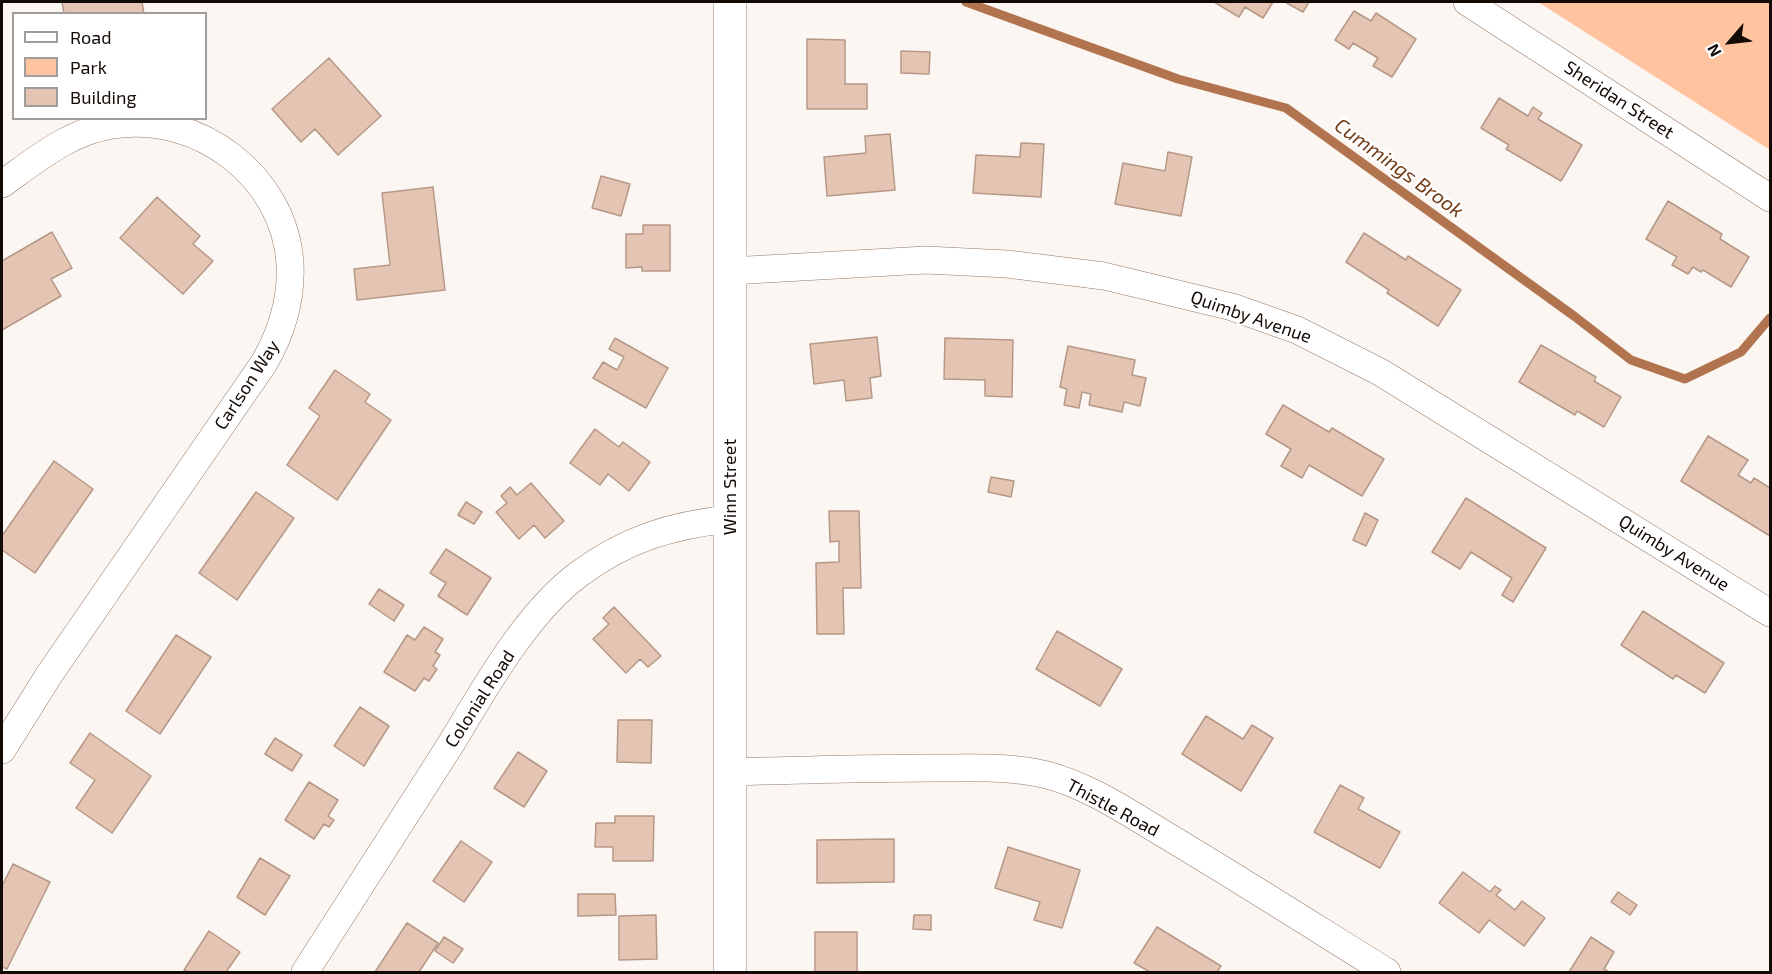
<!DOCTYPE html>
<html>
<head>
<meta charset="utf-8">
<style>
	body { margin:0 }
	#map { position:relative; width:1772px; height:974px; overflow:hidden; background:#fcf6f2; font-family:"Exo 2",sans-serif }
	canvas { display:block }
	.frame { position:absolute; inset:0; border:3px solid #140a05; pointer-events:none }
	.legend { position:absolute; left:12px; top:12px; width:195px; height:108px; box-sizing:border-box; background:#fff; border:2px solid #a19d9b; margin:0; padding:8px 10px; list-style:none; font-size:18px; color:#140a05 }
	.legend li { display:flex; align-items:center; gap:12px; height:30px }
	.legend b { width:30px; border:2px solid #a19d9b }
	.north { position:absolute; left:1700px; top:12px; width:60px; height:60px; -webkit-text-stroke:4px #fff; paint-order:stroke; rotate:242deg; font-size:16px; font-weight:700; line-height:24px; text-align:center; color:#140a05 }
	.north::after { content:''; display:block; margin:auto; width:21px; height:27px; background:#140a05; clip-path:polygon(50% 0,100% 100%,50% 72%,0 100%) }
</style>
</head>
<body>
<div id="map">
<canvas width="1772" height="974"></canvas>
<div class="frame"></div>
<ul class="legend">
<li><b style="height:8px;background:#fff"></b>Road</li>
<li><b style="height:16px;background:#ffc3a0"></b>Park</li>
<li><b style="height:16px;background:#e4c5b3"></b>Building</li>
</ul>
<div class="north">N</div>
</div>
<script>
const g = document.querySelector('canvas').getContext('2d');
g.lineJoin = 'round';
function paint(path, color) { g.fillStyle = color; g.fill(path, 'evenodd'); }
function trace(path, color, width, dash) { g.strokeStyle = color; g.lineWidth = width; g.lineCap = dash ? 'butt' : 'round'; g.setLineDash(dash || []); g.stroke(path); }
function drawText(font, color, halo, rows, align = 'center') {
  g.font = font + ' "Exo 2",sans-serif'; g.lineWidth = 4.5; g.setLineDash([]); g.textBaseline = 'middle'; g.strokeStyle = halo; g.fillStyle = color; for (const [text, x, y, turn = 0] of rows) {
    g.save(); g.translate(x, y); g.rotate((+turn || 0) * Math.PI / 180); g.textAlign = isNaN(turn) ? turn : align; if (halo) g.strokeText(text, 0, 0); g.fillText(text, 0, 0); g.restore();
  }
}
const green = new Path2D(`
	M1538,2H1770V150Z`);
const stream = new Path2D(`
	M966,2L1178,79L1286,108L1574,316L1631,360L1685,379L1741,352L1770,318`);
const building = new Path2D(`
	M62,2H142L144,14H64Z
	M1214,2H1273L1263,18L1245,7L1239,17Z
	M1285,2H1309L1303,12Z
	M1354,11L1371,21L1376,13L1416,39L1392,77L1373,66L1378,58L1353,43L1349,49L1335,40Z
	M807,39L845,40V84H867V109H807Z
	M901,51L930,52L929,74L901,73Z
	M329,58L381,116L338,155L315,129L301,142L272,109Z
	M1499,98L1528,116L1533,107L1542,113L1538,119L1582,145L1561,181L1506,149L1509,145L1481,128Z
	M890,134L895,190L827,196L824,157L866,153L865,136Z
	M1021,143L1044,144L1041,197L973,193L976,155L1020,157Z
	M1168,152L1192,157L1181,216L1115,204L1123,163L1165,171Z
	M601,176L630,184L621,216L592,208Z
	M433,187L445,290L357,300L354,269L390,265L382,193Z
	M157,197L200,236L193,244L213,261L183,294L120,238Z
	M1668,201L1722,234L1720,239L1749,257L1731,287L1703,270L1701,272L1693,267L1688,274L1672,265L1677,257L1646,239Z
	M643,225H670V271H642V267L626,268V234H643Z
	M52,232L72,268L51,279L61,296L2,330V261Z
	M1364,233L1406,260L1408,256L1461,290L1438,326L1387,293L1389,290L1346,262Z
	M877,337L881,376L870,378L872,398L846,401L844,380L814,384L810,344Z
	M615,338L668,368L646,408L593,378L603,362L617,370L624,357L609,349Z
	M945,338L1013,340L1012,397L985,396V380L944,379Z
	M1541,345L1596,377L1594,381L1621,397L1604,427L1577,411L1575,415L1519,382Z
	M1068,346L1135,360L1132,375L1146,378L1140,406L1124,402L1122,412L1089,405L1091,394L1082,392L1079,408L1064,405L1067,389L1060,387Z
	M335,370L370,394L365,402L391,420L337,500L287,465L320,416L309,408Z
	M1283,405L1329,432L1332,428L1384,459L1362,496L1309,465L1302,478L1281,466L1291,449L1266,434Z
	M595,429L619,447L623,442L650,462L629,491L608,474L600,485L570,463Z
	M1708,436L1748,460L1738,475L1751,483L1754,478L1770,488V536L1681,481Z
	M54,461L93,489L35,573L2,550V536Z
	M991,477L1014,481L1011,497L988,492Z
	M531,483L564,521L545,538L534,525L519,539L496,512L507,503L501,496L510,487L517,495Z
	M256,492L294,518L237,600L199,573Z
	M1466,498L1546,548L1513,602L1502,595L1512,578L1471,552L1460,569L1432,552Z
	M466,502L482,512L474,524L458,515Z
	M829,511H859L861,588H843L844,634H817L816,563L839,562V541L830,542Z
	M1365,513L1378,520L1366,546L1353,540Z
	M446,549L491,578L467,615L438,596L446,583L430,573Z
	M379,589L404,605L394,621L369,604Z
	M614,607L661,656L648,667L640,659L626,673L593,639L609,624L603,618Z
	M1643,611L1724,663L1705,693L1676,675L1673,679L1621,645Z
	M424,627L443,639L435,652L440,655L433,666L437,669L429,681L424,678L415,691L384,672L407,635L415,640Z
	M1057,631L1122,669L1100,706L1036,669Z
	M176,635L211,657L160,734L126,711Z
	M360,707L389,726L364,766L334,746Z
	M1206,716L1243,739L1252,725L1273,738L1241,791L1182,754Z
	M618,720H652L651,763L617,762Z
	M90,733L151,776L112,833L76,808L95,780L70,763Z
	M275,738L302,755L292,771L265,754Z
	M518,752L547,771L524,807L494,788Z
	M309,782L338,800L328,816L334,820L329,827L324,824L314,839L285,820Z
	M1340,785L1364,798L1358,809L1400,832L1380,868L1314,832Z
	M615,816H654L653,861H613V847H595L596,823H615Z
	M894,839V882L817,883V840Z
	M461,841L492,862L464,902L433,881Z
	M1008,847L1080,870L1062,928L1034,920L1040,902L995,888Z
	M260,858L290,876L265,915L237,897Z
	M13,864L50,882L7,969L2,967V886Z
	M1463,872L1490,892L1495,886L1501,890L1496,895L1515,910L1522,901L1545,918L1524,946L1489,920L1479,933L1439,903Z
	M1618,892L1637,905L1630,915L1611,902Z
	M578,894H615L616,915L578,916Z
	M656,915L657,959L619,960V916Z
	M914,915H931V930L913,929Z
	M407,923L438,943L419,972H375Z
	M1157,927L1221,966L1217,972H1150L1134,963Z
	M209,931L240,952L226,972H188L184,970Z
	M815,932H857V972H815Z
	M444,937L463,949L453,963L435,951Z
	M1591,937L1614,952L1604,969L1609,972H1569Z`);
const minor = new Path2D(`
	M1467,2L1770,198
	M2,184C36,160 70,131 113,125C199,112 284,176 290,263C292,300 282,332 264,363L49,675L2,750
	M730,271L926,260L1007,264L1104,276L1232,307L1297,330L1380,372L1770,613
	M730,772C799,770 869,768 938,768C974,768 1012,766 1047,775C1089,786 1127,812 1164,834C1239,879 1313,926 1387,972
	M305,972C353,897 401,822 449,747C484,690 525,614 579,574C626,539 672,525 730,519`);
const secondary = new Path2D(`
	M730,2V972`);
const streetNames = [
	["Sheridan Street",1619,100,33],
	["Quimby Avenue",1251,317,19],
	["Carlson Way",247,385,-57],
	["Winn Street",730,487,-90],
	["Quimby Avenue",1674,553,32],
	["Colonial Road",480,699,-57],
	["Thistle Road",1113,808,28]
];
const waterNames = [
	["Cummings Brook",1399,168,36]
];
paint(green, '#ffc3a0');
trace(stream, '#b2744e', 9);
paint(building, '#e4c5b3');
trace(building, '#b69887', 1.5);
trace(minor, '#957968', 28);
trace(secondary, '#957968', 34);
trace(minor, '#fff', 27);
trace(secondary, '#fff', 33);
drawText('18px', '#140a05', '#fff', streetNames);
drawText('italic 20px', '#713c17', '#fff', waterNames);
</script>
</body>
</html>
